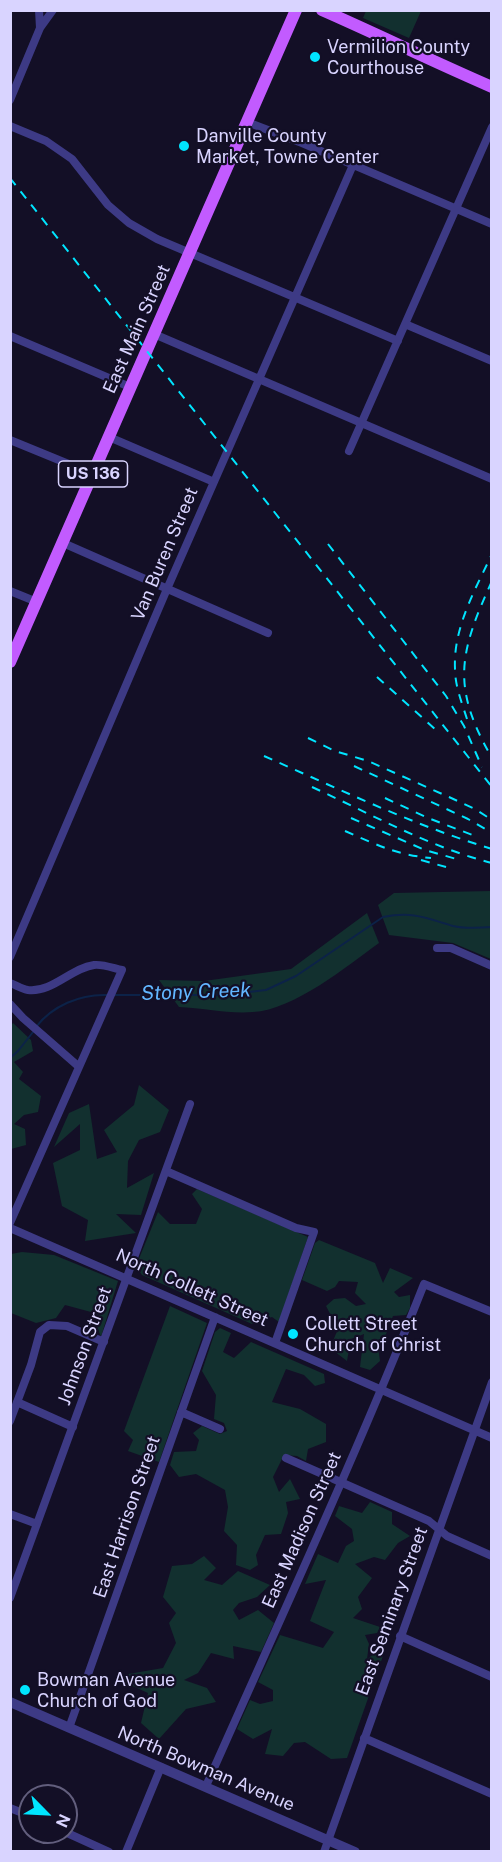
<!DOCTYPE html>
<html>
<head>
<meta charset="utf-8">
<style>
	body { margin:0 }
	#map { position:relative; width:502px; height:1862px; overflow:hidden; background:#130f26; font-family:"Public Sans",sans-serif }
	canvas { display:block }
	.frame { position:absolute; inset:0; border:12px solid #d9d4ff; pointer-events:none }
	.north { position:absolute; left:18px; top:1784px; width:60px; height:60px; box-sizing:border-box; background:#130f26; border:2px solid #625e7d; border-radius:50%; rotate:114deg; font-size:16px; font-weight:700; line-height:24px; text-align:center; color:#d9d4ff }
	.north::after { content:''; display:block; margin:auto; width:21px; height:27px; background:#00e5ff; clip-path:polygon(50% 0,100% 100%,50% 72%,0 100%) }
</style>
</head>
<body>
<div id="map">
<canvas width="502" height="1862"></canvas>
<div class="frame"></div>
<div class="north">N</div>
</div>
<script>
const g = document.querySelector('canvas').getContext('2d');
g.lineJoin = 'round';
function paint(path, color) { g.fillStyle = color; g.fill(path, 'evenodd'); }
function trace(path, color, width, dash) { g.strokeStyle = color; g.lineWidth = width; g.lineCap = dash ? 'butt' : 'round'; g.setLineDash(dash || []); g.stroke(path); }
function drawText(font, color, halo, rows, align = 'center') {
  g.font = font + ' "Public Sans",sans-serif'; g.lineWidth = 4.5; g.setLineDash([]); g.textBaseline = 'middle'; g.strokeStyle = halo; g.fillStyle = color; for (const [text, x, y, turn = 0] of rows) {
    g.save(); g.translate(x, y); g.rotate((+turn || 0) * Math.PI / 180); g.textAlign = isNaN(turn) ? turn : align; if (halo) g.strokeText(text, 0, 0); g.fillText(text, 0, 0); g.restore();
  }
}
const green = new Path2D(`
	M366,11V10L421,11L409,38L363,18Z
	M491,891V959L453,943L389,935L378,905L394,893Z
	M367,913L379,943C347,966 294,1010 253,1012C229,1014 203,1008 179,1007L159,980L204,981L291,969Z
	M13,1023L31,1040L33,1051L14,1062L23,1072L19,1079L41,1096L38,1112L24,1115L14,1124L25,1129L26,1145L11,1149L10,1027Z
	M139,1085L169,1110L160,1132L139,1140L128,1161L127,1188L154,1173L141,1215L116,1214L136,1233L85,1241L88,1220L62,1206L53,1163L80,1150V1124L54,1147L69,1113L89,1104L97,1159L117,1152L104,1130L134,1105Z
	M197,1189L308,1237L279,1322L272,1317L252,1324L142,1275L136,1266L158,1212L170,1224H196L202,1209L192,1194Z
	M319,1240L375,1263L383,1283L390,1268L413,1278L394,1292L399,1297L410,1295V1308L406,1315L393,1316C388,1328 387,1336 378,1347L380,1361L370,1370L360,1367L364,1334L351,1339L347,1361L330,1348L338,1329L326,1306L334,1299L345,1298L356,1306L366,1304L355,1293L358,1282L339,1281L335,1287L327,1291L302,1280L315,1243Z
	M22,1252L54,1255L118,1281L101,1337L91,1312L65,1305L56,1318L36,1323L11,1313V1254Z
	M170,1306L207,1323L159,1462L128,1451L133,1440L124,1431Z
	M220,1328L231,1333L223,1352L234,1358L251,1342L324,1374L325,1383L315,1386L304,1375L286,1369L272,1402L300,1409L326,1424V1442L308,1449L306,1461L297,1456L284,1455L273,1477L279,1492L290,1479L300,1499L286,1502L288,1513L281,1534L265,1535L256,1555L258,1565L250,1570L236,1565L237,1545L224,1531L228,1507L225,1490L196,1474L179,1477L170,1465L174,1452L196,1451L199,1440L193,1433L202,1426L220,1434L227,1431L224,1423L214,1419L216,1395L202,1371L215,1332Z
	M370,1502L392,1512V1524L410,1536L398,1543L385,1560L374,1557L355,1564L372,1578L358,1597L362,1609L353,1618L380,1627L377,1633L365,1635L369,1644L367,1659L378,1651L384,1653L347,1758L331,1759L305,1742L294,1743L283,1756L265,1754L272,1729L253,1739L237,1729L250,1700L260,1704L273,1701V1690L258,1682L280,1635L323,1648L334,1632L310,1621L326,1580L305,1584L318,1554L338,1563L346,1546L354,1541L352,1529L335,1516L339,1506L362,1513Z
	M204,1556L216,1568L204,1580L222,1585L238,1571L270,1585L257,1597L239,1603L233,1610L239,1620L258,1610L274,1623L261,1652L233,1646L234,1659L211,1653L198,1673L184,1680L207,1688L216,1702L186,1709L159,1739L141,1723L148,1693L128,1684V1674L163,1668L176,1643L169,1623L176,1613L163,1597L172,1566L192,1564Z`);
const stream = new Path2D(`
	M113,995H223L266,990L296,976L383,917C413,911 426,918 453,926C465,929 479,928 492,927
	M36,1027C52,1006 80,994 107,995
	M10,1058L18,1051L33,1032`);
const minor = new Path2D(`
	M39,10L40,28
	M10,100L40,28L53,10
	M247,122L302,143L492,224
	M10,126L46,141L72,159L108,205L129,223L157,239L398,341
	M405,324L492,361
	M154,334L492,479
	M10,336L130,387
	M109,437L214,482
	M10,440L93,474
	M349,451L492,127
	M63,543L268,633
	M10,591L37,602
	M437,948H451L492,966
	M10,957L167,589L353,165
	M10,983C16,985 22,989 28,990C52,993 71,968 94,965C103,964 113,968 122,970L10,1223
	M10,1004L23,1018L78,1066
	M166,1171L296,1228L314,1232L275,1343
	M10,1228L492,1438
	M17,1402L73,1427
	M181,1412L220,1429
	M10,1421L31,1365L40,1332L49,1325L67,1326L104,1342
	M286,1458L429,1521L447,1536L492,1556
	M10,1514L37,1524
	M10,1598L190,1104
	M400,1636L492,1677
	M69,1728L215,1317
	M364,1738L492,1794
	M206,1786C280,1619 357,1454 424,1284L492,1312
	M10,1808L30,1816
	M65,1832L109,1852
	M126,1852L161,1767
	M324,1852L492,1382`);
const tertiary = new Path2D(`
	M10,1702L355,1852`);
const primary = new Path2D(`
	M322,10C379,35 434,62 492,87
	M10,662L296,10`);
const rail = new Path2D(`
	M10,178L492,787
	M328,544L446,696L464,726L482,767
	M492,581C459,653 451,687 492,758
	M377,677L435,729
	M467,719C462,703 455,686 455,669C453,628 475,590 492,554
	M308,738L335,751L368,761L449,797L475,809L492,820
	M264,756C339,789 413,825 492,849
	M354,766L468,819L492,833
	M312,787C371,814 429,847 492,863
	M385,798L428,818L475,836
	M351,818L425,850L460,860
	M345,831C377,845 397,855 431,858
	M421,860L453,869`);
const markers = [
	[315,57,6,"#00e5ff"],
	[184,146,6,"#00e5ff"],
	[293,1334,6,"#00e5ff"],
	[25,1690,6,"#00e5ff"]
];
const shields = [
	[93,474,69]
];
const shieldNames = [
	["US 136",93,474]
];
const poiNames = [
	["Vermilion County",327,47],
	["Courthouse",327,68],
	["Danville County",196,136],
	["Market, Towne Center",196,157],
	["Collett Street",305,1324],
	["Church of Christ",305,1345],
	["Bowman Avenue",37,1680],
	["Church of God",37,1701]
];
const streetNames = [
	["East Main Street",137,329,-66],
	["Van Buren Street",165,554,-67],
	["North Collett Street",192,1288,24],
	["Johnson Street",85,1346,-70],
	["East Harrison Street",127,1517,-71],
	["East Madison Street",302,1530,-66],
	["East Seminary Street",392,1611,-70],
	["North Bowman Avenue",206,1769,23]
];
const waterNames = [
	["Stony Creek",196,992,-2]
];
paint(green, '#12302f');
trace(stream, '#0c2248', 2);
trace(minor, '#3d3a85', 8);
trace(tertiary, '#3d3a85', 10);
trace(primary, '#c25bff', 12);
trace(rail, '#00e5ff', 2, [9, 8]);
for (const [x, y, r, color] of markers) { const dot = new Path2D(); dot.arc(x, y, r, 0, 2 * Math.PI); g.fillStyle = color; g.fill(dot); trace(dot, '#130f26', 2); }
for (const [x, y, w] of shields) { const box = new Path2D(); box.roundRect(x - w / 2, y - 13, w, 26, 4.5); g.fillStyle = '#130f26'; g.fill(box); trace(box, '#d9d4ff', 1.5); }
drawText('bold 16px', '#d9d4ff', null, shieldNames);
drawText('18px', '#d9d4ff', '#130f26', poiNames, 'left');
drawText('18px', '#d9d4ff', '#130f26', streetNames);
drawText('italic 20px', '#62b6ff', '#130f26', waterNames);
</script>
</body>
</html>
